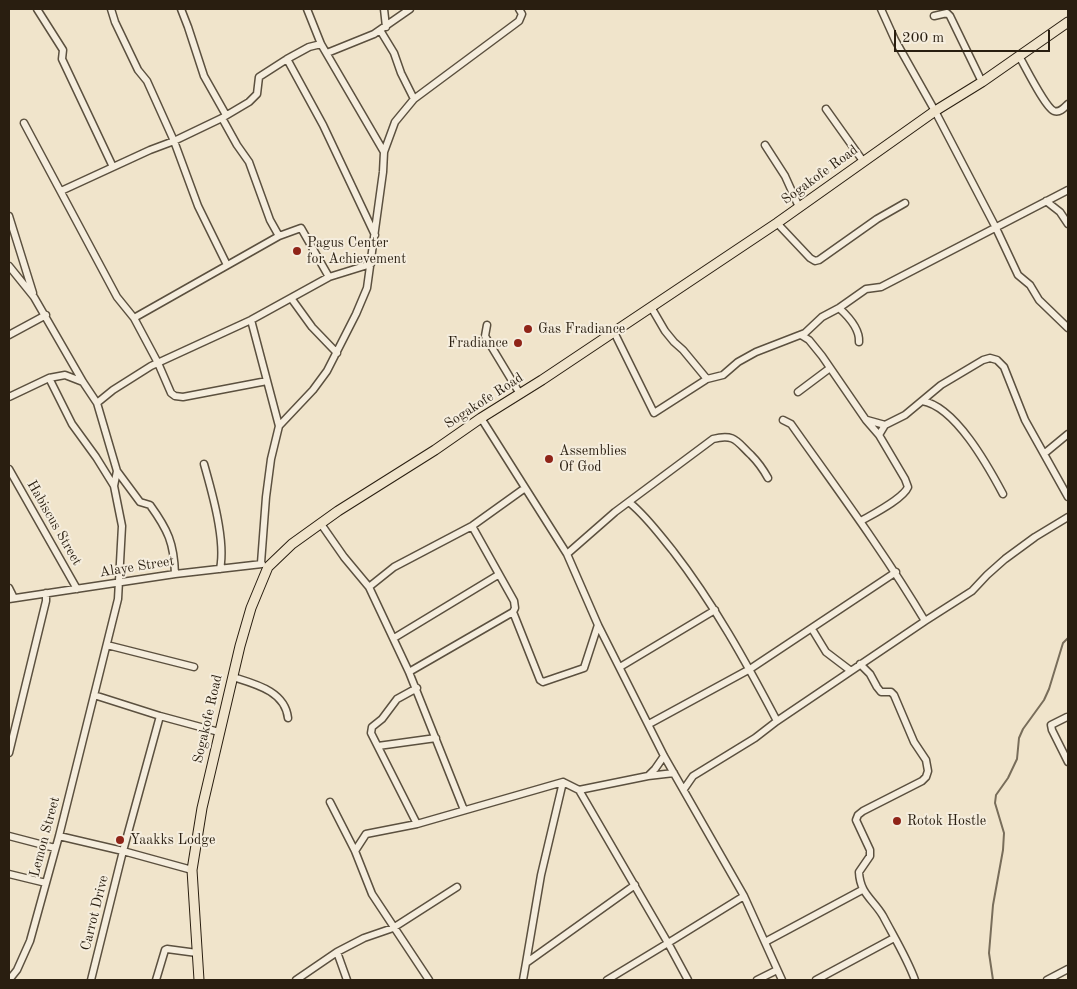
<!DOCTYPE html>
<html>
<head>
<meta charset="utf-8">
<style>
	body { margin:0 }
	#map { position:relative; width:1077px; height:989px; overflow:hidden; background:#f0e4cb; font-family:"Old Standard TT",serif }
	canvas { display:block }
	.frame { position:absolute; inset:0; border:10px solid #291e10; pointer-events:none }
	.scale { position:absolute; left:894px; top:30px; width:156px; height:22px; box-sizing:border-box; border:2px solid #291e10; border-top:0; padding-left:6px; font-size:15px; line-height:18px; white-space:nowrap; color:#291e10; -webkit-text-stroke:4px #f5eddd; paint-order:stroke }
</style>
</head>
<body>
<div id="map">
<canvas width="1077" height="989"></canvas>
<div class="frame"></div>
<div class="scale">200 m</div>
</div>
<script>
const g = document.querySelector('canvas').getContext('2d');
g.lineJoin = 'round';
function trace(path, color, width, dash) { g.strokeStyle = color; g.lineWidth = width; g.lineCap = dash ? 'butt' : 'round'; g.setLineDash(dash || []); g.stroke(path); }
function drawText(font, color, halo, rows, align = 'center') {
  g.font = font + ' "Old Standard TT",serif'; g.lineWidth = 4; g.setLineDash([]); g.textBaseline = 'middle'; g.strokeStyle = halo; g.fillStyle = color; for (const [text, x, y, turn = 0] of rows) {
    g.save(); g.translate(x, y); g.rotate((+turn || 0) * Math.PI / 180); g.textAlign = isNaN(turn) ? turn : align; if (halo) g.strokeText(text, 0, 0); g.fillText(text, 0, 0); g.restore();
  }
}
const stream = new Path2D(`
	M993,980L989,953L993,905L1003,850L1004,833L995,803L996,795L1008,778L1017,759L1019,738L1023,729L1044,700L1049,689L1063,643L1068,638`);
const minor = new Path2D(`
	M37,9L63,50L62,59L113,167
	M111,9L115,22L138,70L147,81L174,141L198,206L227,265
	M181,9L188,27L204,76L226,115
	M307,9L321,44L384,152
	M384,9L386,27
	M881,9L895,40L935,111L995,226L1018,275L1030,285L1039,300L1068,328
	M934,16L947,13L950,16L982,82
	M380,30L394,53L401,73L414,99
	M321,44L309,47L287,59L323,125L375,235
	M327,53L374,34L410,9
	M1019,56C1025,66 1045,107 1054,111C1060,113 1064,108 1068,104
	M826,109L863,161
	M222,118L237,145L249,162L270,220L279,236L301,228L329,277
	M24,123L117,297L134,318L158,363L171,393L175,396L183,397L267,381
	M765,145L785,176L799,207
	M61,191L150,150L174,141L222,118L249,102L257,94L259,77L287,59
	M1046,201L1060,212L1068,224
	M9,216L33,293
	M777,223L810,258L815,261L819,260L877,219L905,203
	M9,266L34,297L83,382L97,403L117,471L114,486
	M291,298L312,327L337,353
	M651,307L665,331L674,342L683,350L707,379
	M839,308C849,317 860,329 859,342
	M134,318L279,236
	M251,320L279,426
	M487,325L485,336L520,394
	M614,332L654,413L707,379L723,375L738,362L756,352L805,333L822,317L839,308L866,289L881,287L1068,190
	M9,335L46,315
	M801,335L809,340L822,356L866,420L879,435L905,479L908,487C903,499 873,514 861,521
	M798,392L830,368
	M9,397L49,378L65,375L83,382
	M922,401C955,406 988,466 1003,494
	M97,403L113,390L151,366L251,320L329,277L371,264
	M481,418L567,554L615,512L713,439C735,433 737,442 751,455C758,462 763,469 768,478
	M783,420L791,424C837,489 884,552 925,621
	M867,420L885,425
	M879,435L885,425L905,415L941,385L983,360L990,358L997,360L1004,367L1025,420L1068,497
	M1045,453L1068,434
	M204,464C212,492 226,541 220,569
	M9,469L77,589
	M117,471L140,502L150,505C168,530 174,543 175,574
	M630,503C647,517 659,534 673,551C714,604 746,662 777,721L925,621L972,591L987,575L1005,559L1035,537L1068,517
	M321,524L344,557L369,587L409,672
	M567,554L598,625L664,756L744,896L782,980
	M261,563L266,497L271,459L279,426L313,390L327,371L356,314L367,288L383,172L384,152L395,122L414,99L519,21L522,14L519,9
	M369,587L394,567L472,526L525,488
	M9,588L14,598
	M9,599L175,574L262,564
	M513,612L540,680L543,682L584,668L598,625
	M812,629L826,652L851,671
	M394,638L498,575
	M107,645L194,667
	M860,664L870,674L877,687L881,692H891L894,695L914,742L926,760L928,771L926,777L922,781L863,811L858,815L856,820L870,850V856L859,872C860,894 873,899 883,916C894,937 907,958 915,980
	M620,667L715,610
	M233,677C255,684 285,691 288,718
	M94,695L160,716L219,732
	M1067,717L1051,725L1052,730L1068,762
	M649,724L750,669L896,572
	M378,746L436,738
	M9,753L46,601V593
	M648,776L655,769L664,756
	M563,782L541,875L526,963L635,885
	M684,789L693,776L755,738L777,721
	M579,790L648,776L674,773
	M330,802L355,851L372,894L429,980
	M464,810L409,672L513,612L515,608L514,601L472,526
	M417,824L371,733L372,727L382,719L397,699L417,688
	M9,836L55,848
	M59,836L123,851L192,870
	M355,851L366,834L417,824L563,782L579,790L668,943L744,896
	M9,874L46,883
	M765,942L862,890
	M337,952L347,980
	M9,980L17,970L30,941L59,836L118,599L122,526L114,486L96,457L72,424L49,378
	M91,980L123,851L160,716
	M156,980L165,950L167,949L197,953
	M296,980L337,952L364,938L393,928L457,887
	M523,980L526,963
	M607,980L668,943L688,980
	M757,980L777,970
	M816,980L894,938
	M1047,980L1068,969`);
const major = new Path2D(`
	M199,980L192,870L202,808L240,646L251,608L268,567L292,544L338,511L435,450L481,418L542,380L777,223L935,111L982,82L1068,22`);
const markers = [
	[297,251,5,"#8f2418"],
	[528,329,5,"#8f2418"],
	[518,343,5,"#8f2418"],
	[549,459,5,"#8f2418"],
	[897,821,5,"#8f2418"],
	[120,840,5,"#8f2418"]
];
const streetNames = [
	["Sogakofe Road",820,175,-36],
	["Sogakofe Road",484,401,-33],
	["Habiscus Street",54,523,60],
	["Alaye Street",137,567,-9],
	["Sogakofe Road",208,719,-77],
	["Lemon Street",45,837,-75],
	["Carrot Drive",95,913,-76]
];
const poiNames = [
	["Pagus Center",307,243],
	["for Achievement",307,259],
	["Gas Fradiance",538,329],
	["Fradiance",508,343,"right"],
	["Assemblies",559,451],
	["Of God",559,467],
	["Rotok Hostle",907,821],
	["Yaakks Lodge",130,840]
];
trace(stream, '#786d5a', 2);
trace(minor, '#5b503f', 9);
trace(major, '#291e10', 11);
trace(minor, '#f5eddd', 6);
trace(major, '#f0e4cb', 9);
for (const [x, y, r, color] of markers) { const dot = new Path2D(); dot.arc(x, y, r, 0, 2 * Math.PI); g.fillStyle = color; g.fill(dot); trace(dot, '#f5eddd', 2); }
drawText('14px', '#291e10', '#f5eddd', streetNames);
drawText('14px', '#291e10', '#f5eddd', poiNames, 'left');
</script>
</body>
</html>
